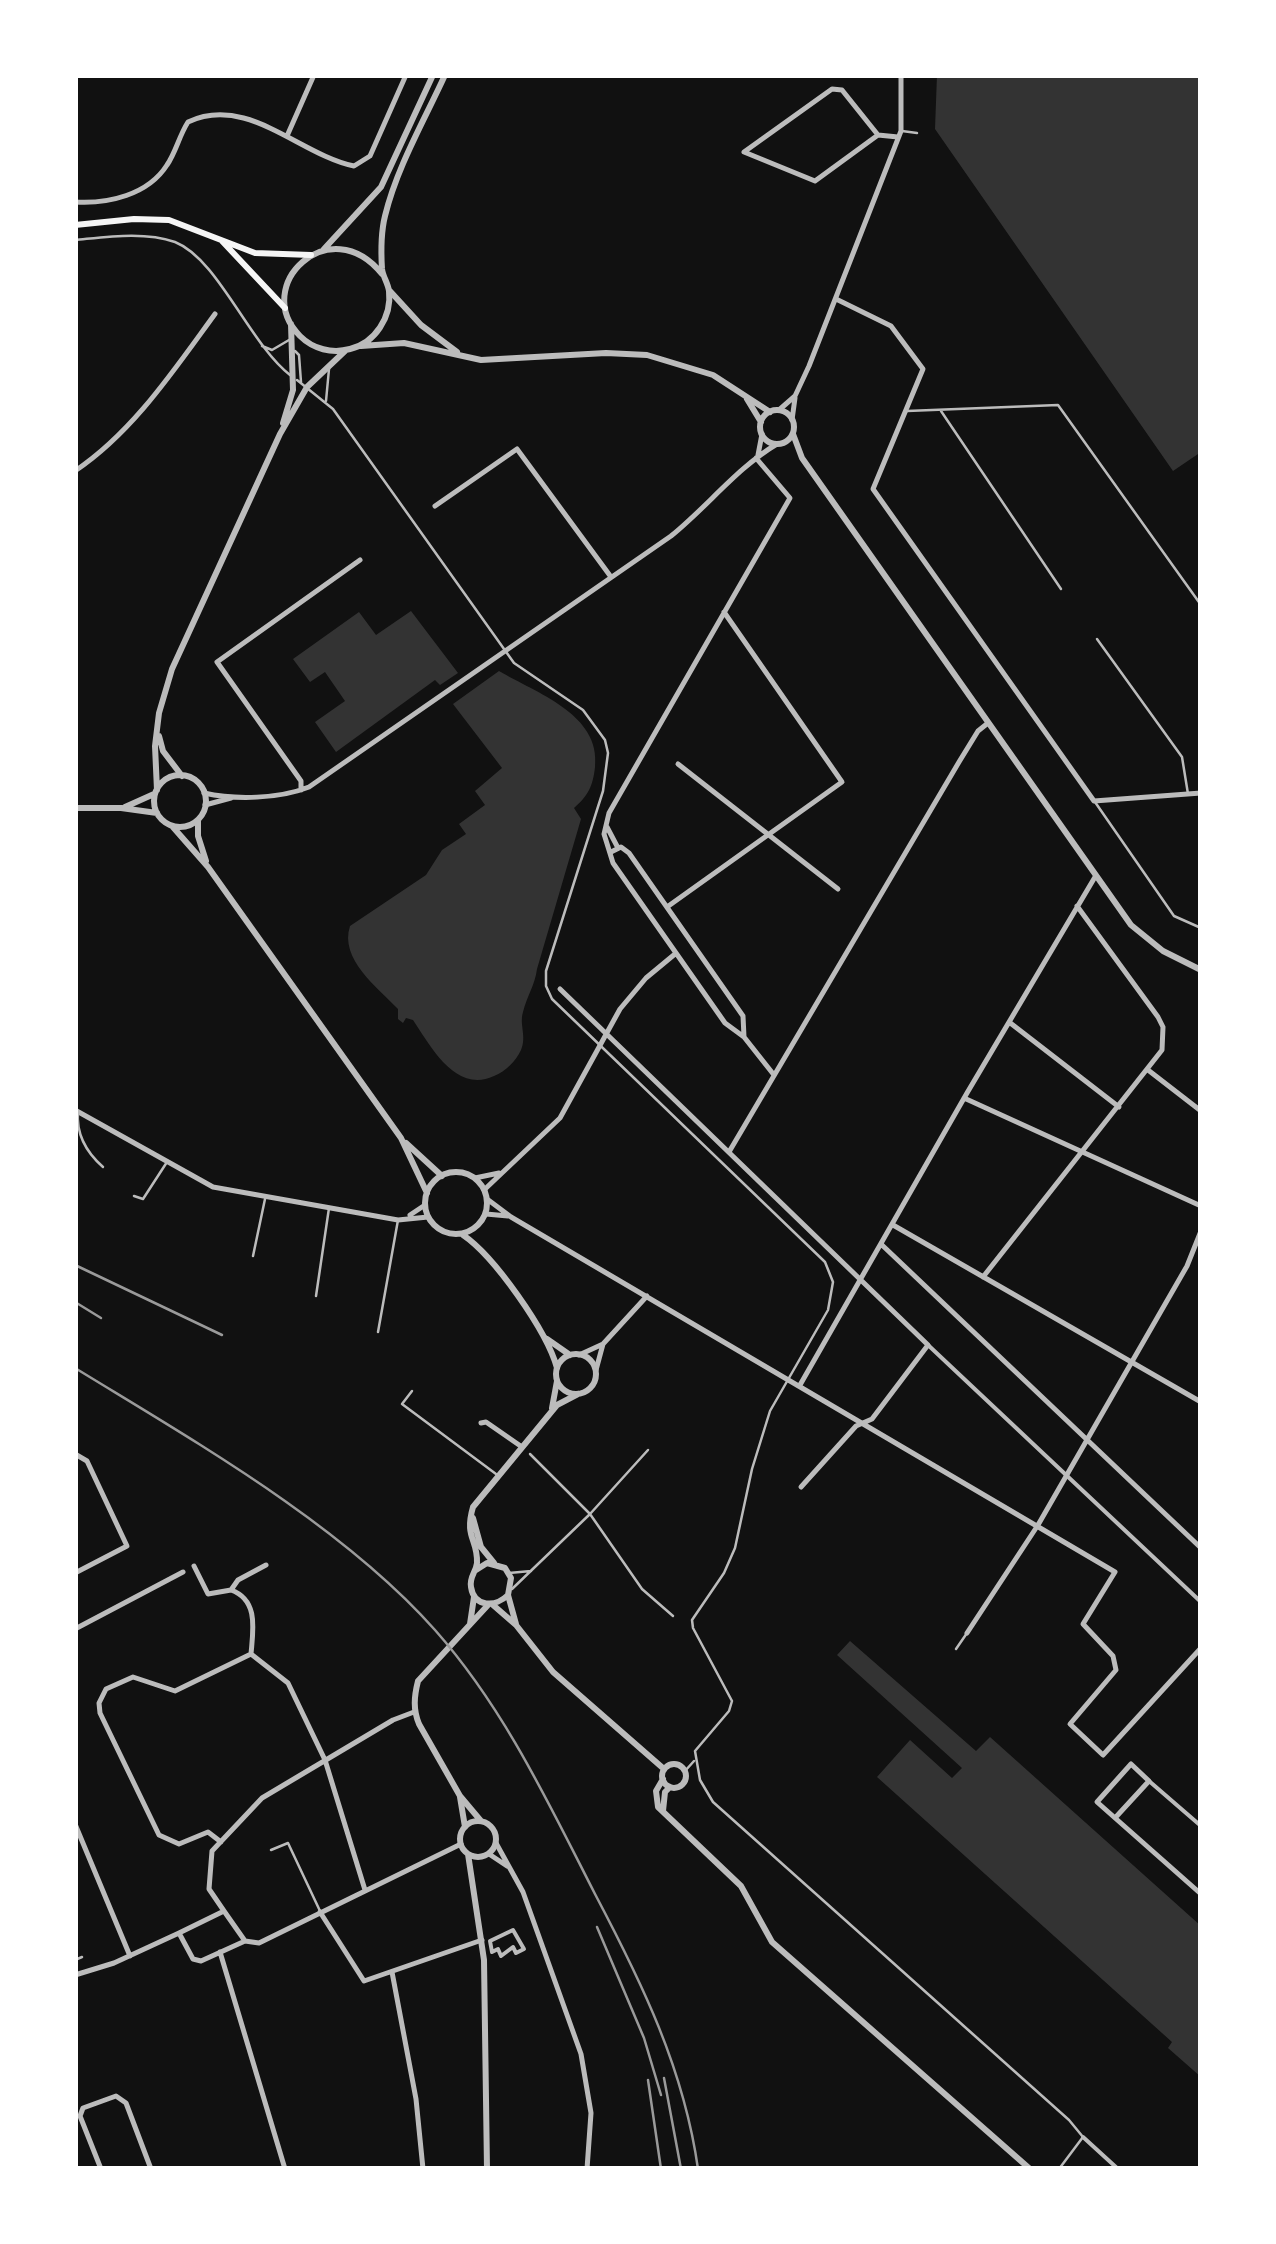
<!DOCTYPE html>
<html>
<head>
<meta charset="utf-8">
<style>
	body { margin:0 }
	#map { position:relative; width:1276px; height:2244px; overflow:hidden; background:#111; font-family:Barlow,sans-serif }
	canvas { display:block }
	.frame { position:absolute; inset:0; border:78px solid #fff; pointer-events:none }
</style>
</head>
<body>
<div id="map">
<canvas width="1276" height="2244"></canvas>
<div class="frame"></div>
</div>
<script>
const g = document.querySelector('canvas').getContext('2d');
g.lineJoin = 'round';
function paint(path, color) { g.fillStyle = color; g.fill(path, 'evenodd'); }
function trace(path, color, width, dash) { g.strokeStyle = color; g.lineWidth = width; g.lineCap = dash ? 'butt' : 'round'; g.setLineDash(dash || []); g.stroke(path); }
const water = new Path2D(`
	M937,75H1201V452L1173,471L935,129Z
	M411,611L458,673L440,685L435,680L336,752L315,722L345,701L325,672L310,682L293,659L359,612L376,635Z
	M499,671C536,693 601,714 595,767C593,786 588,796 574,808L581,819L537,969C535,985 527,996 523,1012C519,1025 527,1036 521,1050C516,1061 506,1071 494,1076C455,1094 430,1045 413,1020L406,1018L403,1023L398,1019V1009C378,988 339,959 350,926L426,875L442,850L466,834L459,824L485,805L475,791L502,768L453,704Z
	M850,1641L976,1751L990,1737L1201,1926V2077L1168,2048L1172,2042L877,1777L910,1740L952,1778L962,1768L837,1655Z`);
const service = new Path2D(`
	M902,131L917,133
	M75,240C106,237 144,231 175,242C218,259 249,343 290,375
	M262,346L272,350L289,340
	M295,351L299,355L301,382
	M297,380L333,409L514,663L583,710L605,740L608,753L603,791L546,971V986L552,999L825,1262L833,1282L828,1310L770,1411L752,1469L735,1548L724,1573L692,1620L693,1628L732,1701L729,1711L695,1751L700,1780L713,1802L1069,2120L1083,2137L1059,2169
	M326,401L329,369
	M907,411L1058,405L1201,605
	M941,411L1061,589
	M1097,639L1182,757L1188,794
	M1095,802L1174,916L1201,928
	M78,1112C76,1135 86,1152 103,1167
	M134,1196L143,1199L167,1162
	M253,1256L265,1199
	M316,1296L329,1208
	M378,1332L398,1220
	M412,1391L402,1404L496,1474
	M530,1454L590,1514L642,1589L673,1616
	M509,1573L531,1571
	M512,1589L590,1514L648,1450
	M956,1649L967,1633
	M685,1771L694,1761
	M271,1850L288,1843L320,1911
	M75,1960L82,1957`);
const pedestrian = new Path2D(`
	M928,1345L1201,1602
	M1149,1781L1201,1826
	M513,1930L524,1949L516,1953L513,1947L501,1956L498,1949L492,1952L490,1941Z
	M1083,2137L1118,2169`);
const minor = new Path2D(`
	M878,135L815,181L744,152L832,89L842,90L878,135L898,137
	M287,136L314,75
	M75,202C108,204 148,195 167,165C176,152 179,136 188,122C247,94 300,155 354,166L370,156L406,75
	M836,299L891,326L923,369L873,489L1094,801L1201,793
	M779,410L795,396L809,366L901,131V75
	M792,420L795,398
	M758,455L762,434
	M75,471C133,432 174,370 215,314
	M435,506L517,449L611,577
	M678,764L838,889
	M301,790V781L217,662L360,560
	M204,793C235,800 279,799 309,787L671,536C707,507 738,467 777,444
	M205,805L231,798
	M607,827L618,848
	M611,852L621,847L629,853L743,1016L744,1037L725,1023L613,863L604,834L609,813L790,498L756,458
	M667,907L842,782L724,612
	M560,989L928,1345L872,1419L856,1426L801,1487
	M1009,1022L1119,1107
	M744,1037L774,1075
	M1148,1070L1201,1111
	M964,1098L1201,1206
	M75,1110L213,1187L398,1220L428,1217
	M729,1152L959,762L978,731L988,723
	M475,1178L499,1173
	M484,1190L560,1118L620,1009L646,978L675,954
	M487,1199L511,1217L1115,1572L1083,1624L1113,1656L1116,1670L1070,1724L1103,1755L1201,1648
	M486,1214L508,1216
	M410,1215L425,1205
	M893,1225L1201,1402
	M882,1245L1201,1548
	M983,1277L1162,1050L1163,1027L1158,1017L1077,906
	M579,1355L603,1344L647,1296
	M596,1370L603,1344
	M800,1385L967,1093L1095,877
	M481,1423L486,1422L522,1447
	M75,1454L87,1461L127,1546L75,1573
	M194,1566L208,1594L231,1590C259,1600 253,1630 251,1654
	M231,1590L238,1580L266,1565
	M75,1629L183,1572
	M967,1633L1038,1525L1187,1266L1201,1231
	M1115,1818L1149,1781L1131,1764L1097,1802L1201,1894
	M75,1824L130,1956
	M221,1842L208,1832L179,1844L159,1835L100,1713L99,1703L106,1689L133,1677L175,1691L251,1654L288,1683L325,1760L365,1890
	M496,1843L523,1892L581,2054L591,2113L587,2169
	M489,1854L507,1866
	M224,1911L209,1889L212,1851L262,1798L393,1720L414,1712
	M224,1911L245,1941L201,1961L193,1959L179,1933Z
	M320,1912L364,1981L482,1940
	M245,1941L259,1943L461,1844
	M220,1952L285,2169
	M392,1972L416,2099L423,2169
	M75,1975L114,1963L179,1933
	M101,2169L80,2116L83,2108L116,2096L126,2103L151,2169`);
const tertiary = new Path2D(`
	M324,249L381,187L433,75
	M382,274C330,209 250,286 300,336C313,349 332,354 350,349C375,343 392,317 389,291C388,283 383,277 382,269C381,253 381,232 385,216C397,167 424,121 445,75
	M389,290L421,325L457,352
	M361,346L404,343L481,360L606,353L647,355L713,375L770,412
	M747,399L761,422
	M760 427a17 17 0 1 1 34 0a17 17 0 1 1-34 0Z
	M283,423L293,390L291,324
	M793,434L802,458L1131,925L1163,951L1201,970
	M159,736L163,751L182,776
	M154 801a26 26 0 1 1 52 0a26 26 0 1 1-52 0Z
	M157,790L155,746L159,713L172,669L280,434L307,387L345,351
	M125,807L154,794
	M75,808H121L157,813
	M198,820V836L206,861
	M172,826L208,867L401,1138L427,1193
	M406,1143L442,1176
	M425 1203a31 31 0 1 1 62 0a31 31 0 1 1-62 0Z
	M463,1235C494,1256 547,1331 557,1368
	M547,1339L570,1355
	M556 1374a20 20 0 1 1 40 0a20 20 0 1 1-40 0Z
	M552,1408L557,1381
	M473,1518L481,1547L494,1563
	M476,1570L487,1563L505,1568L511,1578L508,1595C496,1607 474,1608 471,1587C469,1577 476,1572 477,1563C478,1539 464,1538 473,1507L557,1405L578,1394
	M508,1595L516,1624
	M493,1605L516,1625L553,1672L664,1769
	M470,1624L474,1597
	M662 1776a12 12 0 1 1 24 0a12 12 0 1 1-24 0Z
	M663,1779L656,1791L658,1807L741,1886L772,1942L1030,2169
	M460,1797L465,1827
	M663,1811L665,1792L670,1787
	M460 1839a18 18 0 1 1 36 0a18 18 0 1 1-36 0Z
	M481,1821L460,1796L419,1724C413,1709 414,1697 418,1681L488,1605
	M468,1854L484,1960L487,2169`);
const secondary = new Path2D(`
	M75,225L134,219L169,220L255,253L311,255
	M222,241L285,308`);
const tram = new Path2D(`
	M75,1265L222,1335
	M75,1302L101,1318`);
const rail = new Path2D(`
	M75,1368C194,1441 342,1525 435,1630C504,1708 548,1802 595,1894C642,1983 684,2069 698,2169
	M597,1927L644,2038L661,2095
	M664,2078L681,2169
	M648,2080L661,2169`);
paint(water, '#333');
trace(service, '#bcbcbc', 2.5);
trace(pedestrian, '#bcbcbc', 4);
trace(minor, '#bcbcbc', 5);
trace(tertiary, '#bcbcbc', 6);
trace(secondary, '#f5f5f5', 6);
trace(tram, '#9a9a9a', 2.5);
trace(rail, '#9a9a9a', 2.5);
</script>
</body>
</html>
